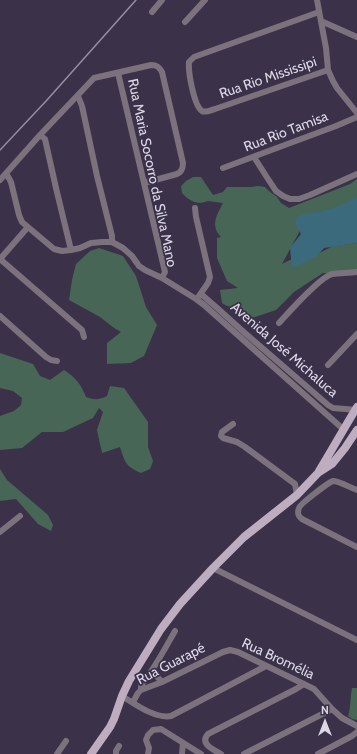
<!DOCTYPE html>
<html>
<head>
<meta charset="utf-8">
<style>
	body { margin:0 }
	#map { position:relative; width:357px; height:754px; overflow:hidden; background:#3b324a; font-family:Cabin,sans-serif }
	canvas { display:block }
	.north { position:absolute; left:305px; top:702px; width:40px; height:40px; -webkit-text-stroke:3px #3b324a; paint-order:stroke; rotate:0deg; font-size:11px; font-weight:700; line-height:16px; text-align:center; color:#ddd8e7 }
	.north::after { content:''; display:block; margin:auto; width:14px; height:18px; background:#ddd8e7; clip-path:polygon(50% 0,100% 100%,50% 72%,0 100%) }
</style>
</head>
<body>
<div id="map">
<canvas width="357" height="754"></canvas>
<div class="north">N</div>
</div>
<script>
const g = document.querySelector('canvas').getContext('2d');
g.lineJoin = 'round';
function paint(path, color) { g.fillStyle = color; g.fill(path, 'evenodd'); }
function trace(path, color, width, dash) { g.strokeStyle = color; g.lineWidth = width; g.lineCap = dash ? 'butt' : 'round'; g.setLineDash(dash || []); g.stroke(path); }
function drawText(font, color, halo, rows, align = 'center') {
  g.font = font + ' Cabin,sans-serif'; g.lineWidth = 3.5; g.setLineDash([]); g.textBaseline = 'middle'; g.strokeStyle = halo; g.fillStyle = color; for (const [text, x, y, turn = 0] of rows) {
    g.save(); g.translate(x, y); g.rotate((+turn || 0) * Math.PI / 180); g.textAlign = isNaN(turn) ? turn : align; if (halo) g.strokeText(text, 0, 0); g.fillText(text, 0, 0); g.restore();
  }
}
const green = new Path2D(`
	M193,177H201L213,195L223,192L227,187H251L258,186L265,187L270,192L277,197L281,203L289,208L350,184L357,179V205L303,225L282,264L294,258L308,259L333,246L357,243V270L347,273H323L294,292L276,310L252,318L241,315L242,311L225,305L222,303L220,290L238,288L227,281L217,258V238L221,237C210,225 217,215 223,203L208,201L201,203L194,202L187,198L182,193L181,186L186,181Z
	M99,248L123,256L136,276L146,307L157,325L144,356L131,363L107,364V343L121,332C113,328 107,322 100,317C90,311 79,306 69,300L72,280L76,264L90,251Z
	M0,353L33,364L40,376L50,380L64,370C75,377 81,384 86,397C94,400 99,400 107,396L110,386L124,388L148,422V447L153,461L150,469L141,473C125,466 125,462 120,447L102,453L97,430L103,412L99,408L93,418L63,432H42L22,448L0,450V416L14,411L21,405L22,398L13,391L0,388Z
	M0,469L7,480L48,515L53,525L51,531L38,524L16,499L0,501Z
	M352,688H357V720L352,719L348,716C351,707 350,698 352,688Z`);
const water = new Path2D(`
	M357,197V243L324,248L316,257L292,268L290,248L301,234L295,223L297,217L306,213L321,212L346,203Z`);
const minor = new Path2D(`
	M317,0L326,48L328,70L333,81L337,88L357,113
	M152,12L162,0
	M319,12L194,57L189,62C188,72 194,106 202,111C206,113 211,110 215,109L328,70
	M321,21L357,37
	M185,22L205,0
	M118,73L165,272L162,278
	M78,96L82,106L97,176L112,236V242
	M40,135L45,139L56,188L71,250
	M254,157L268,179L276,191L283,196L290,199H299L310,195L357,174
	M223,168L336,126L357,117
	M6,173L11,182L19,215L22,222L54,249L62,251L71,250L80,248L91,243L102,242H112L123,248L132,256L139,266L145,270L162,278L196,299L204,305L343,429
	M0,180L40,135L94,78L151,65C157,65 159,67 162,72L183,163C183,168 182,172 177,174L144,183
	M195,208L196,217L210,277L208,283L199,296
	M0,259L82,330L84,337
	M0,259L28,227
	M201,294L216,307L246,334L328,405L333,408L357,410
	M0,316L46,357L51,360L57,361
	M279,323C289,312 320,277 332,274C340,273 349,273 357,272
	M328,365L357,334
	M233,424L222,432L221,436L223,438L237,442L245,447L295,484L297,495
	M357,490C351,488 339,481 333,481C329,482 300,504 299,508C297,513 298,516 302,519L357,547
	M0,532L20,516
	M213,568L357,640
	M152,671L162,682
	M141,690C140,684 146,678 150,673C159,660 167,645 175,631
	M122,696C135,704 155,719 171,716L266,666
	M133,702L138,693L141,690L162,682L223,652L230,650L238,652L314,689L332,709L342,718L357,726
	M57,754L66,741
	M116,754V751L119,746
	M148,754L149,748L146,740L148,735L153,730L161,729L201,754
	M182,754L183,743
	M221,754C214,750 199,744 208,734L296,689L304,684
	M244,754L332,709
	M318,754L352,736L357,732`);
const major = new Path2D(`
	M319,471C332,450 344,428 357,407
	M91,754L110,727L114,719L122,696L129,681L161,629L180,604L213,568L244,537L297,495L318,473L332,464L345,448L357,430`);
const rail = new Path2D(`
	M0,150L47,100L136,0`);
const streetNames = [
	["Rua Rio Mississipi",268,78,-19],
	["Rua Rio Tamisa",286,132,-21],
	["Rua Maria Socorro da Silva Mano",152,173,78],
	["Avenida José Michaluca",284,350,41],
	["Rua Bromélia",278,659,25],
	["Rua Guarapé",171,664,-27]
];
paint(green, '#476655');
paint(water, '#3c6a7d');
trace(minor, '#7b727d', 6);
trace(major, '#beacc1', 8);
trace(rail, '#958fa2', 1.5);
drawText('14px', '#ddd8e7', '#3b324a', streetNames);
</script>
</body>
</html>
